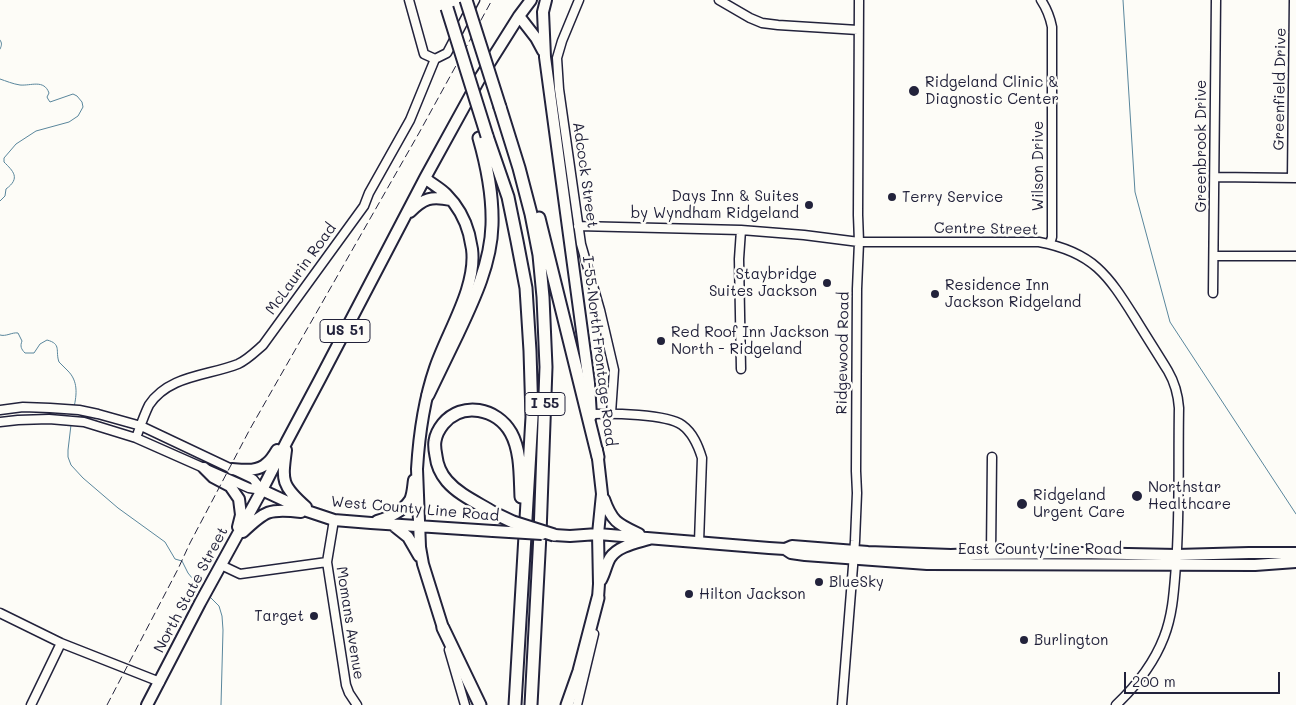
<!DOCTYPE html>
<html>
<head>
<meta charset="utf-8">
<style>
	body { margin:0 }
	#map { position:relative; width:1296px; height:705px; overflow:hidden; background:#fdfcf7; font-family:Mali,sans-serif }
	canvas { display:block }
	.scale { position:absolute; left:1124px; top:672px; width:156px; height:22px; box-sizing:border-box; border:2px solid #22223b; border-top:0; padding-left:6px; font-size:15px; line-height:18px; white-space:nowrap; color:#22223b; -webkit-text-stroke:4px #fdfcf7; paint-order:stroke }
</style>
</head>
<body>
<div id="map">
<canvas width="1296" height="705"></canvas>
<div class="scale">200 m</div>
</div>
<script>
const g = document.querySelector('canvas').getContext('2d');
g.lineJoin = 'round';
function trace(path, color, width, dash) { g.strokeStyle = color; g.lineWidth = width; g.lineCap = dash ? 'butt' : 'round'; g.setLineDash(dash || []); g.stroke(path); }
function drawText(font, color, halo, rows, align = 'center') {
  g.font = font + ' Mali,sans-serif'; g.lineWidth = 5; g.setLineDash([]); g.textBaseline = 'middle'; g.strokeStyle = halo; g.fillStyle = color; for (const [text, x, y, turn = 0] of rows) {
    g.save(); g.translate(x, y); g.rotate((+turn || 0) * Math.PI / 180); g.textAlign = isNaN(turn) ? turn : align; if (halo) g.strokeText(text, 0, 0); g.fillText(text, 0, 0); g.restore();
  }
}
const stream = new Path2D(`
	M1123,0L1135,192L1170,322L1296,514
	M0,40C2,43 2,45 0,49
	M0,79C6,81 13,84 20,85C31,86 44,79 49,93L47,97L48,99L50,102L73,94L77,96L82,102L83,107L78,116L69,122L36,131L16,144L4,158V162C13,171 21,178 6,189L5,196L0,201
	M0,335C6,337 12,332 18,333L22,341C20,346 21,349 25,353H34L40,344L47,340C62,344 55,351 59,362C62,365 65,368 68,371C78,381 77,394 74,407
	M71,425L68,450V457L71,465L83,478L118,508L165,542L175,559L182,561L188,573L201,589
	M210,597L219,606L222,616L223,630L221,705`);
const minor = new Path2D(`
	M409,0L424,54L435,59L447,53L475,0
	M579,0L562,41L557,58L559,89L581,244L600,310L614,370L611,413
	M719,0L750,18L762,23L778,25L858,30
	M1041,0C1047,9 1050,17 1052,27V237L1050,244
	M1215,177L1296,178
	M1292,178L1294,0
	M578,226L741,230L804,235L859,242H1039C1093,252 1108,275 1135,318C1146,336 1157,353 1168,371C1175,383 1178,394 1179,408C1178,461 1180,514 1176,565C1174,590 1173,614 1164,637C1154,663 1136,686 1116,705
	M1214,256H1296
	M1213,293L1216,0
	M741,369L739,259L741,230
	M0,410L23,407L50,408L79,410L98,414L141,426L253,479L262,490
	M591,414C611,413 667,414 682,425C693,433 698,445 702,458L699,542
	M0,422L18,420L49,419L84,422L136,438L249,488L262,490
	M136,438C140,427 144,415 149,405C169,375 208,376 238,364C247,360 255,352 263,345L364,206L369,193L410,120L435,59
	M991,554L992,457
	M327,562L334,520
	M221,565L240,574L327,562L346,685L349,693L357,705
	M0,613L61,643L160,682
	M449,650L465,705
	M31,705L61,643
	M577,705L594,634
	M842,705L855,541L857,493L856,471L857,289L859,242L858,215L859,0`);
const major = new Path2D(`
	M546,0L543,12L545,57L589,383L591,416
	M519,16L536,38L543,51
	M425,178C432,184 440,188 446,194C457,205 465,219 469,234C470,239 471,244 472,249C477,287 447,332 435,368C424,400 419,436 417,469L420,547L423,564L443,628
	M410,212C424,198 431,196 451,200
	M286,450C282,481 281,485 306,507
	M597,450L602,494L598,534L599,584L598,598
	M204,468L213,477L230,486L239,499L241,515L238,527
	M232,469C244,470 258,472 267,463C271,460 274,455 277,450
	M262,490L307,511L334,520L371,523L493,531
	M604,499C612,522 618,524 639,534
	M377,521C390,517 402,512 410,500C413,494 413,486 414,480
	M393,525L408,537L419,556
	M243,532C265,511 269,508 301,512
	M554,535L570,536L598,534L769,548L785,549L792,546L868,552L951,555L975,554L1079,553L1177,555L1249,553H1296
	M785,549L791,553L805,555L927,564L1255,565L1296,562
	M601,580C605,573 606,565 610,558C618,546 636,543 649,539
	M147,705L200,603L262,490L287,441L320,379L425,178L480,78L519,16L531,0`);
const highway = new Path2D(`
	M500,107L519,168L531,214L539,255L543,297L546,367L540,534L531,705
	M487,136L508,197L517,241L526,288L530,351L532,417L515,705
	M539,218L598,457
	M428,395C438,374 448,354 458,333C474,299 491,263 492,225C493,195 487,166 479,138
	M494,513C478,503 459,495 447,481C441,474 437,465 436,456C435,451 434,446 435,441C436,434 439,429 443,424C462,401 497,408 511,433C521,451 520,476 521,497
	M443,628L480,705
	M567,705L579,671L598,598`);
const rail = new Path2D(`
	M107,705L178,569L190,543L250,429L419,133L492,0`);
const majorBridge = new Path2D(`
	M493,531L542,534`);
const highwayBridge = new Path2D(`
	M466,0L500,107
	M447,8L487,136
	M494,513L513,522L554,535`);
const markers = [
	[914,91,6,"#22223b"],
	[892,197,5,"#22223b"],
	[809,205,5,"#22223b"],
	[827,283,5,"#22223b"],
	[935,294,5,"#22223b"],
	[661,341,5,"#22223b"],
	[1137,496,6,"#22223b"],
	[1022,504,6,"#22223b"],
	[819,582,5,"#22223b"],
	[689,594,5,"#22223b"],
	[314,616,5,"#22223b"],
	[1024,640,5,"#22223b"]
];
const shields = [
	[345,331,50],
	[545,404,40]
];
const shieldNames = [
	["US 51",345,331],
	["I 55",545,404]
];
const poiNames = [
	["Ridgeland Clinic &",925,82],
	["Diagnostic Center",925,99],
	["Days Inn & Suites",799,196,"right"],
	["by Wyndham Ridgeland",799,213,"right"],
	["Terry Service",902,197],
	["Staybridge",817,274,"right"],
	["Suites Jackson",817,291,"right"],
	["Residence Inn",945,285],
	["Jackson Ridgeland",945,302],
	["Red Roof Inn Jackson",671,332],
	["North - Ridgeland",671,349],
	["Northstar",1148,487],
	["Healthcare",1148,504],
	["Ridgeland",1033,495],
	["Urgent Care",1033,512],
	["BlueSky",829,582],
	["Hilton Jackson",699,594],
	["Target",304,616,"right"],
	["Burlington",1034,640]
];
const streetNames = [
	["Greenfield Drive",1280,89,-89],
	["Greenbrook Drive",1201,146,-90],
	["Wilson Drive",1038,166,-90],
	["Adcock Street",585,175,82],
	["Centre Street",986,229,1],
	["McLaurin Road",301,269,-54],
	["I-55 North Frontage Road",599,351,83],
	["Ridgewood Road",843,353,-89],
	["West County Line Road",415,509,5],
	["East County Line Road",1040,549],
	["North State Street",191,590,-62],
	["Momans Avenue",350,623,81]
];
trace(stream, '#59869c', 1);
trace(minor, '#22223b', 11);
trace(major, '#22223b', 14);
trace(highway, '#22223b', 15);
trace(minor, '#fdfcf7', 8);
trace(major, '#fdfcf7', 10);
trace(highway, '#fdfcf7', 11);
trace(rail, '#22223b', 1, [8, 4]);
trace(majorBridge, '#22223b', 14, []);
trace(highwayBridge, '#22223b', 15, []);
trace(majorBridge, '#fdfcf7', 10);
trace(highwayBridge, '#fdfcf7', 11);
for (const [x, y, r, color] of markers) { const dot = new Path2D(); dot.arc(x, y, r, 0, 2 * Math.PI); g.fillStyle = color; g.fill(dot); trace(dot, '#fdfcf7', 2); }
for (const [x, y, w] of shields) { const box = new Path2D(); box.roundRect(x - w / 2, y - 11.5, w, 23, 4); g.fillStyle = '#fdfcf7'; g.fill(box); trace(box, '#22223b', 1); }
drawText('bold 14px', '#22223b', null, shieldNames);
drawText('15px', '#22223b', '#fdfcf7', poiNames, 'left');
drawText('15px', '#22223b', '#fdfcf7', streetNames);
</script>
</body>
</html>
